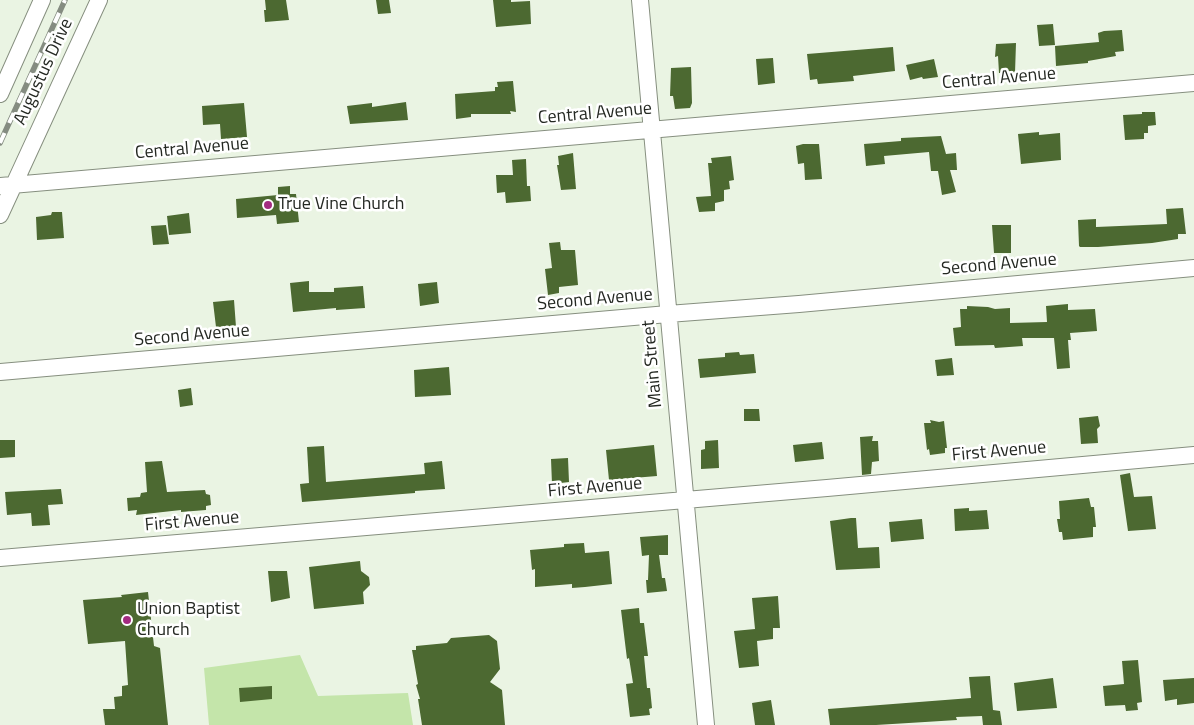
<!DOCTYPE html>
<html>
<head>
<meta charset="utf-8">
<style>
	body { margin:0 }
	canvas { display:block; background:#eaf4e3 }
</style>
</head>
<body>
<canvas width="1194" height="725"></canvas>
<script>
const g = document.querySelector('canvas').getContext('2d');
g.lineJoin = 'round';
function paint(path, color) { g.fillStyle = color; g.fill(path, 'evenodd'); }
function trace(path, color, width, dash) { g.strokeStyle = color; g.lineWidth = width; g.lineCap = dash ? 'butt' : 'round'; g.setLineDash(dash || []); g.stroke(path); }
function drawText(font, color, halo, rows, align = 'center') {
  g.font = font + ' "Titillium Web",sans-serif'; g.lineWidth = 5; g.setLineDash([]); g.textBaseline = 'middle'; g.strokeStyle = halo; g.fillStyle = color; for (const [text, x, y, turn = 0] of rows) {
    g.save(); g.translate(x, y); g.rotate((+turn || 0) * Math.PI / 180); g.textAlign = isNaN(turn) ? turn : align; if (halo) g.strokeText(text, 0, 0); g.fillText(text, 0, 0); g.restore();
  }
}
const green = new Path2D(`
	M300,655L318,696L408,693L413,725H209L204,668Z`);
const building = new Path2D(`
	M265,0H286L289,20L265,22L264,10H266Z
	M376,0H389L391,13L378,14Z
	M493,0H511V2L530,1L531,24L496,27Z
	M1053,24L1055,45L1039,46L1037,25Z
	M1122,30L1124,51L1115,52L1116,56L1088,61V63L1056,66L1055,46L1099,42L1098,33L1104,31Z
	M1016,43L1015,73H999L998,56L995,57L996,44Z
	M893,47L895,71L853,76L854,81L818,84L817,79L810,80L807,54Z
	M773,58L775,83L758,85L756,59Z
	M934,59L938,77L923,79L922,77L910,80L906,65Z
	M691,67L692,103L690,108L675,109L673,96H670L671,68Z
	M513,81L516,112L510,111L511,114H471V117L456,119L455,94L495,91V87H498L497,82Z
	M406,102L408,120L350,124L347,106L372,103V107Z
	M244,103L247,137L221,139L220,124L203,125L202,106Z
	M1142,112H1155L1156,125L1148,126V133H1144V139L1125,140L1123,115L1142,114Z
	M1039,132V135L1060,133L1061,160L1021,164L1018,134Z
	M941,136L946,154L956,153L957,170H950L956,192L942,195L938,171H931L929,152L884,156L885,164L866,166L864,144L901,141V138Z
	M803,144H819L822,179L805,180L804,163L798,164L796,146Z
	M573,153L576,189L561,190L557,165H559L558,156Z
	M731,156L734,180L729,181L730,189L724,190V201L715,203V211L699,212L696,197L711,196L708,163H712L711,158Z
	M526,159L527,186H530L531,201L506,203L505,192L497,193L496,175H513L512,160Z
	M290,186V194H296L299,222L277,224L276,215L237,218L236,199L278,195V187Z
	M1183,208L1186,234H1178V239L1152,243L1098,247H1080L1079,246L1078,220L1096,219V227L1167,224L1166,209Z
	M52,212H62L64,238L37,240L36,217L51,215Z
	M189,213L191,233L169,235L167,216Z
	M166,225L169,244L153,245L151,226Z
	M992,225H1011V253H994Z
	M560,242L561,250H575L578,285L559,287V293L548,295L545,269L552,268L549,243Z
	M309,281V292H334V288L363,286L365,308L336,310V308L293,312L290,283Z
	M437,282L439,303L420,306L418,284Z
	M234,300L236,327H216L213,302Z
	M1068,304V310L1095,309L1097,331L1070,333L1071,340H1068L1070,368L1057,369L1054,338H1022L1023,346L995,348L994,345L955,346L953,328L961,327L960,309H967V306L988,307L995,309L1010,308V323L1047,322L1046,306Z
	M739,352L740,355L754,354L756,373L700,378L698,359L725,357V353Z
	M952,358L954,375L937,376L935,360Z
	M449,367L451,395L415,397L414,370Z
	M191,388L193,405L180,407L178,390Z
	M744,409H759L760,421H744Z
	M1098,416L1100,426L1097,429L1098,443L1081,444L1079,418Z
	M930,420L939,422L944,421L947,448H945V453L930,455L929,449L927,450L924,423H931Z
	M873,436L872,441H878L879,461L872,462L871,474L862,475L860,437Z
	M0,440H15V457L0,458Z
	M718,440L719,468L701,469V450L705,449V441Z
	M822,442L824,459L795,462L793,445Z
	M654,445L657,476L609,480L606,450Z
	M324,446L326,482L425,474L424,463L442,461L445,489L415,491V493L302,502L300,484L309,483L307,447Z
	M568,458L569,482L552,484L551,459Z
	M162,461L167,492L205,490L206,494L210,495L211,505L206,506V510L181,512V510L136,515L137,510L128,511L127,498L140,497L141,493L147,492L145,462Z
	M1130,473L1134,497L1152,496L1156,529L1128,531L1120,475Z
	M61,489L63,504L48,505L50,525L32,526L31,513L7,515L5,492Z
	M1089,498L1091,507H1094L1096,527H1093V537L1063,540L1062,532H1059L1057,519H1060L1059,501Z
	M969,508V511L987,510L989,529L955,531L954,509Z
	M851,518H856L858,548L879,547L880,568L836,570L830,521Z
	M922,519L924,539L891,542L889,522Z
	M668,535V555H659L662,578H665L667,591L647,593L646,580H648L649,555L642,556L640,537Z
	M584,543L585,553L609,551L612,584L585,587L572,588V584L535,587V569L532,570L530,550L564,547V544Z
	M360,561L361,571L369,577L370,585L363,592L364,604L314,609L309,567Z
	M268,571H287L290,598L271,602Z
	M148,592L154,646L160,648L168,725H105L103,709H115L114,697L122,696V686L128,685L125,641L88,644L83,600L122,597L121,595Z
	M778,596L780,628H773V639L757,641L759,666L739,668L734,631L755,629L752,598Z
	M639,608L640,623H644L648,656H644L647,688H650L652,708L649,709L650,715L630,717L626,684L633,683L629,658L627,659L621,610Z
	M489,635L497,641L500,669L490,682L502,690L505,725H422L418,699H420L416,685L418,684L412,650H416V646L447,643L451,638Z
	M1138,660L1142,702L1137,703L1138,710L1126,711L1125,705L1105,706L1103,686L1124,684L1122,661Z
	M990,676L993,710L1000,711L1002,725H983L982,716L956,717L957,720L925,722L876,725H830L828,709L971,698L969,677Z
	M1053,678L1057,708L1017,711L1014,683Z
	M1194,678V703L1177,705V699L1165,701L1163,680Z
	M272,686V699L240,702L239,688Z
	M771,700L775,725H755L752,703Z`);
const minor = new Path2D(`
	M640,0L706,725
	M0,94L42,0
	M0,186L1194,83
	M0,215L99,0
	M0,372L668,314L799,304L1194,268
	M0,558L827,488L1194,455`);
const rail = new Path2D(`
	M0,143L65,0`);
const markers = [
	[268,205,5,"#a32b81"],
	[127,620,5,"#a32b81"]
];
const streetNames = [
	["Augustus Drive",44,72,-65],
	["Central Avenue",999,79,-5],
	["Central Avenue",595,114,-5],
	["Central Avenue",192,149,-5],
	["Second Avenue",999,265,-5],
	["Second Avenue",595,300,-5],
	["Second Avenue",192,336,-5],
	["Main Street",653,364,-95],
	["First Avenue",999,452,-5],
	["First Avenue",595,488,-5],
	["First Avenue",192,522,-5]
];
const poiNames = [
	["True Vine Church",278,205],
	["Union Baptist",137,610],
	["Church",137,631]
];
paint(green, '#c4e5aa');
paint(building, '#4c6931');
trace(minor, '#868f7f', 18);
trace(minor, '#fff', 16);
trace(rail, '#858c81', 5.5);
trace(rail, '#fff', 4, [11]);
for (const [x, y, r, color] of markers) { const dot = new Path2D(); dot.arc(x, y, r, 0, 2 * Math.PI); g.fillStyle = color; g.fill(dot); trace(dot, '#fff', 2); }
drawText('18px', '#242822', '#fff', streetNames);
drawText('18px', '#242822', '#fff', poiNames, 'left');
</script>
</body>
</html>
